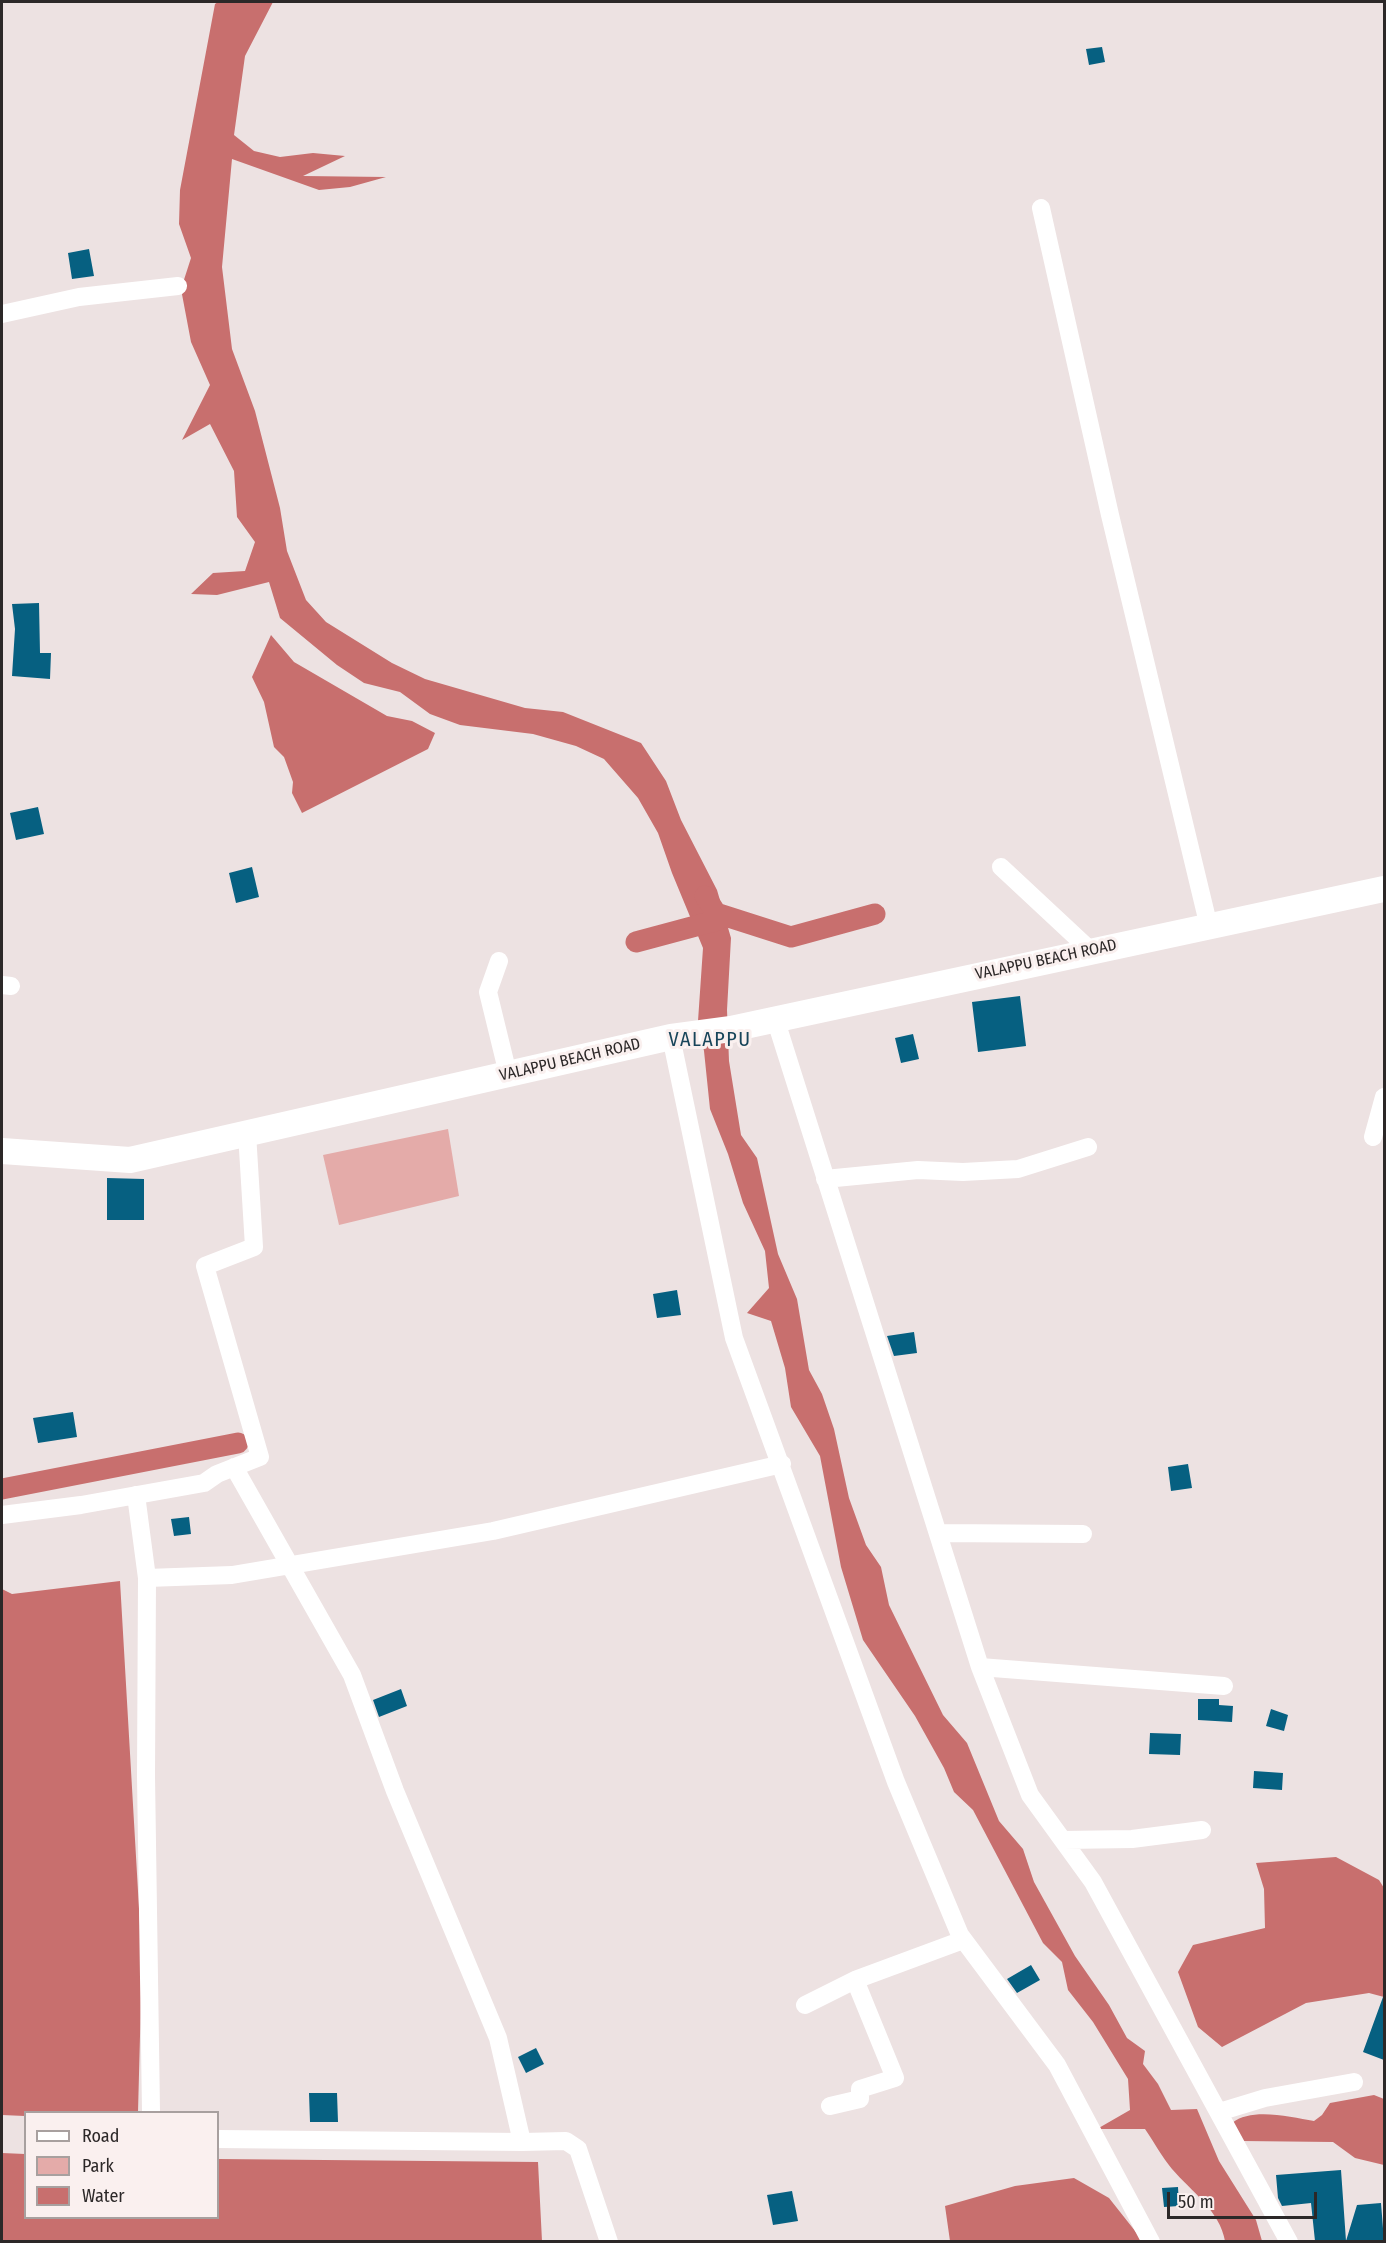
<!DOCTYPE html>
<html>
<head>
<meta charset="utf-8">
<style>
	body { margin:0 }
	#map { position:relative; width:1386px; height:2243px; overflow:hidden; background:#ede2e2; font-family:"Fira Sans Condensed",sans-serif }
	canvas { display:block }
	.frame { position:absolute; inset:0; border:3px solid #2c2828; pointer-events:none }
	.legend { position:absolute; left:24px; top:2111px; width:195px; height:108px; box-sizing:border-box; background:#faf0ef; border:2px solid #a8a09f; margin:0; padding:8px 10px; list-style:none; font-size:18px; color:#2c2828 }
	.legend li { display:flex; align-items:center; gap:12px; height:30px }
	.legend b { width:30px; border:2px solid #a8a09f }
	.scale { position:absolute; left:1167px; top:2192px; width:150px; height:27px; box-sizing:border-box; border:3px solid #2c2828; border-top:0; padding-left:8px; font-size:18px; line-height:21px; white-space:nowrap; color:#2c2828; -webkit-text-stroke:4px #faf0ef; paint-order:stroke }
</style>
</head>
<body>
<div id="map">
<canvas width="1386" height="2243"></canvas>
<div class="frame"></div>
<ul class="legend">
<li><b style="height:8px;background:#fff"></b>Road</li>
<li><b style="height:16px;background:#e4aba9"></b>Park</li>
<li><b style="height:16px;background:#c86f6e"></b>Water</li>
</ul>
<div class="scale">50 m</div>
</div>
<script>
const g = document.querySelector('canvas').getContext('2d');
g.lineJoin = 'round';
function paint(path, color) { g.fillStyle = color; g.fill(path, 'evenodd'); }
function trace(path, color, width, dash) { g.strokeStyle = color; g.lineWidth = width; g.lineCap = dash ? 'butt' : 'round'; g.setLineDash(dash || []); g.stroke(path); }
function drawText(font, color, halo, rows, align = 'center') {
  g.font = font + ' "Fira Sans Condensed",sans-serif'; g.lineWidth = 6; g.setLineDash([]); g.textBaseline = 'middle'; g.strokeStyle = halo; g.fillStyle = color; for (const [text, x, y, turn = 0] of rows) {
    g.save(); g.translate(x, y); g.rotate((+turn || 0) * Math.PI / 180); g.textAlign = isNaN(turn) ? turn : align; if (halo) g.strokeText(text, 0, 0); g.fillText(text, 0, 0); g.restore();
  }
}
const green = new Path2D(`
	M448,1129L459,1196L339,1225L323,1155Z`);
const water = new Path2D(`
	M218,2H273L245,56L234,135L254,151L280,157L313,153L345,156L303,176L386,177L350,187L319,190L232,159L222,267L232,349L255,411L280,508L287,551L306,600L326,622L392,663L425,679L525,708L563,712L641,743L666,781L681,820L717,890L731,938L727,1010L729,1061L741,1135L757,1158L778,1254L797,1299L809,1370L822,1394L834,1429L849,1498L866,1545L881,1567L889,1605L943,1715L967,1743L999,1821L1023,1849L1034,1882L1075,1956L1109,2005L1127,2038L1145,2051L1143,2064L1158,2084L1171,2110L1197,2109L1219,2161L1256,2220L1262,2241H1225C1220,2211 1191,2191 1172,2169C1162,2157 1154,2142 1145,2129H1097L1130,2110L1128,2079L1093,2022L1068,1990L1062,1962L1043,1943L973,1810L954,1792L944,1768L915,1716L863,1640L841,1567L820,1456L791,1407L785,1368L771,1321L747,1313L769,1288L765,1251L743,1203L728,1154L710,1109L704,1051L698,1021L703,948L672,873L658,833L638,798L604,759L576,746L533,734L460,725L430,714L400,692L364,683L337,665L280,618L269,582L217,595L191,594L213,573L245,571L255,542L237,517L234,471L210,424L182,440L210,385L191,342L181,289L191,258L179,224L180,190L215,4Z
	M271,635L294,662L387,716L412,721L435,733L428,749L302,813L292,793L293,782L284,757L274,747L264,702L252,677Z
	M120,1581L142,1960L138,2112H26L25,2116L2,2115V1589L12,1594Z
	M1336,1857L1379,1880L1384,1888V1997L1369,1993L1306,2003L1222,2047L1198,2027L1178,1972L1193,1945L1265,1928L1264,1889L1256,1863Z
	M1374,2095L1384,2099V2165L1355,2158L1333,2142L1242,2141L1232,2123C1252,2107 1290,2117 1314,2121L1322,2115L1330,2103Z
	M2,2153L25,2154L26,2218H218V2159L538,2162L542,2241H2Z
	M1074,2178L1109,2198L1143,2241H950L945,2206L1015,2186Z`);
const canal = new Path2D(`
	M705,896L716,913L791,937L875,914
	M636,942L718,920
	M2,1489L238,1443`);
const building = new Path2D(`
	M1102,47L1105,62L1089,65L1086,49Z
	M89,249L94,276L72,279L68,253Z
	M39,603L40,653H51L50,679L12,676L15,629L12,604Z
	M38,807L44,834L16,840L10,813Z
	M252,867L259,897L236,903L229,873Z
	M1020,996L1026,1046L978,1052L972,1002Z
	M913,1034L919,1059L901,1063L895,1038Z
	M107,1178L144,1179V1220H107Z
	M677,1290L681,1315L657,1318L653,1294Z
	M914,1332L917,1353L894,1356L887,1336Z
	M73,1412L77,1437L38,1443L33,1418Z
	M1188,1464L1192,1488L1171,1491L1168,1467Z
	M189,1517L191,1534L174,1536L171,1519Z
	M401,1689L407,1706L379,1717L373,1700Z
	M1198,1699H1219V1705L1233,1706L1232,1722L1198,1720Z
	M1271,1709L1288,1715L1284,1731L1266,1726Z
	M1150,1733L1181,1734L1180,1755L1149,1754Z
	M1254,1771L1283,1773L1282,1790L1253,1788Z
	M1031,1965L1040,1980L1017,1993L1007,1979Z
	M1383,1997L1384,1998V2060L1363,2052Z
	M536,2048L544,2064L526,2073L518,2057Z
	M309,2093H337L338,2122H310Z
	M1341,2170L1346,2241L1357,2205L1381,2203L1384,2241H1315L1311,2203L1282,2206L1278,2198L1276,2175Z
	M1178,2187L1179,2206L1164,2207L1162,2188Z
	M792,2191L798,2221L773,2225L767,2195Z`);
const street = new Path2D(`
	M1041,208L1110,515L1209,927
	M2,314L79,297L178,286
	M1001,867L1090,950
	M499,961L488,992L508,1074
	M2,985L11,986
	M775,1018L980,1667L1030,1795L1093,1882L1289,2242
	M671,1037L734,1338L896,1782L960,1935L1057,2065L1151,2242
	M1373,1137L1384,1097
	M825,1179L918,1170L963,1172L1018,1169L1088,1147
	M136,1495L147,1578
	M2,1515L81,1505L204,1483L217,1474L260,1457L205,1266L254,1247L247,1133
	M938,1533L1083,1534
	M980,1667L1224,1686
	M1063,1840L1132,1839L1202,1830
	M805,2005L855,1980
	M830,2106L860,2099V2089L895,2078L855,1980L963,1940
	M151,2112L146,1776L147,1578L232,1575L493,1531L782,1464
	M1219,2112L1265,2098L1354,2082
	M218,2139L522,2142L498,2038L395,1791L352,1675L234,1467
	M522,2142L566,2141L578,2149L609,2242`);
const secondary = new Path2D(`
	M2,1151L130,1160L671,1037L731,1029L1384,889`);
const streetNames = [
	["VALAPPU BEACH ROAD",1046,960,-12],
	["VALAPPU BEACH ROAD",570,1060,-13]
];
const quarterNames = [
	["VALAPPU",710,1040]
];
paint(green, '#e4aba9');
paint(water, '#c86f6e');
trace(canal, '#c86f6e', 21);
paint(building, '#066081');
trace(street, '#fff', 18);
trace(secondary, '#fff', 26);
drawText('16px', '#2c2828', '#faf0ef', streetNames);
g.letterSpacing = '1.5px';
drawText('20px', '#18455a', '#faf0ef', quarterNames);
g.letterSpacing = '0px';
</script>
</body>
</html>
